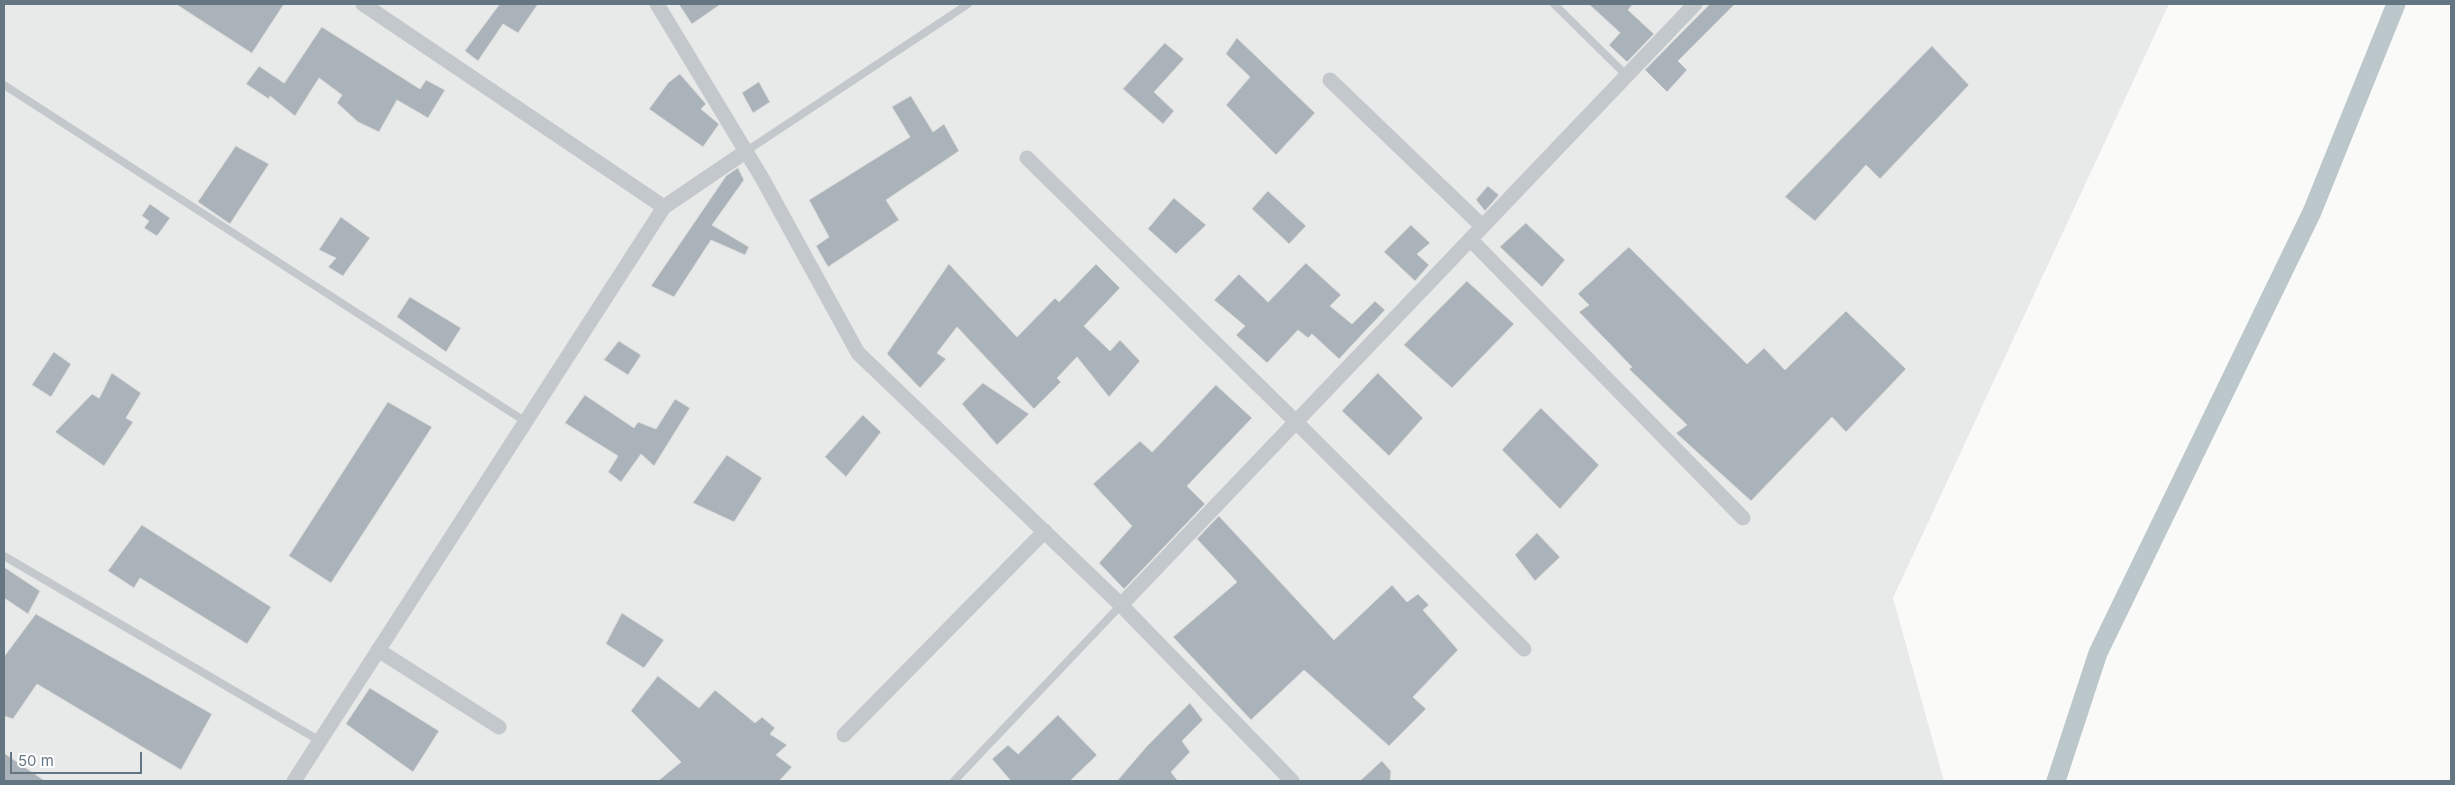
<!DOCTYPE html>
<html>
<head>
<meta charset="utf-8">
<style>
	body { margin:0 }
	#map { position:relative; width:2455px; height:785px; overflow:hidden; background:#fafaf8; font-family:Inter,sans-serif }
	canvas { display:block }
	.frame { position:absolute; inset:0; border:5px solid #657683; pointer-events:none }
	.scale { position:absolute; left:10px; top:752px; width:132px; height:22px; box-sizing:border-box; border:2px solid #657683; border-top:0; padding-left:6px; font-size:15px; line-height:18px; white-space:nowrap; color:#657683; -webkit-text-stroke:4px #fff; paint-order:stroke }
</style>
</head>
<body>
<div id="map">
<canvas width="2455" height="785"></canvas>
<div class="frame"></div>
<div class="scale">50 m</div>
</div>
<script>
const g = document.querySelector('canvas').getContext('2d');
g.lineJoin = 'round';
function paint(path, color) { g.fillStyle = color; g.fill(path, 'evenodd'); }
function trace(path, color, width, dash) { g.strokeStyle = color; g.lineWidth = width; g.lineCap = dash ? 'butt' : 'round'; g.setLineDash(dash || []); g.stroke(path); }
const built = new Path2D(`
	M4,4H2169L1893,598L1944,781H4Z`);
const canal = new Path2D(`
	M2056,781L2098,653L2312,212L2396,4`);
const building = new Path2D(`
	M176,4H284L252,53Z
	M500,4H538L518,33L503,24L478,61L465,51Z
	M679,4H721L692,24Z
	M1589,4H1633L1628,10L1654,34L1627,62L1609,45L1620,33Z
	M1710,4H1735L1678,61L1687,70L1667,92L1645,70Z
	M322,27L420,89L426,80L445,90L428,118L397,100L379,132L358,122L337,103L342,95L319,78L295,116L270,96L269,99L246,84L259,66L284,83Z
	M1237,38L1315,113L1276,155L1226,105L1250,77L1226,54Z
	M1165,43L1184,59L1154,92L1174,111L1163,124L1123,89Z
	M1932,46L1969,85L1880,179L1866,165L1815,221L1785,197Z
	M680,74L706,104L701,109L719,124L703,147L649,109L668,83Z
	M759,82L770,102L753,113L742,93Z
	M911,96L933,132L944,124L959,151L886,200L899,220L828,267L816,246L829,237L809,200L910,137L892,107Z
	M236,146L269,164L230,224L198,202Z
	M738,168L744,180L712,225L749,247L745,255L711,240L674,297L651,286L726,176Z
	M1488,186L1499,195L1485,211L1476,200Z
	M1268,191L1306,226L1289,244L1252,209Z
	M1174,198L1206,225L1176,254L1148,229Z
	M150,204L170,218L157,236L144,228L149,221L142,216Z
	M341,217L370,238L343,276L328,267L336,258L319,250Z
	M1526,223L1565,260L1542,287L1500,247Z
	M1411,225L1430,243L1417,254L1429,265L1415,281L1384,252Z
	M1629,247L1747,364L1764,348L1785,370L1846,311L1906,369L1846,432L1832,417L1751,501L1676,433L1687,425L1629,369L1632,367L1579,312L1589,305L1578,294Z
	M1306,263L1341,295L1330,306L1352,324L1375,301L1385,310L1339,359L1312,334L1308,338L1298,330L1267,363L1236,335L1245,326L1214,300L1239,274L1268,302Z
	M949,264L1017,337L1055,298L1059,302L1096,264L1120,288L1084,326L1110,351L1120,340L1140,361L1109,397L1077,357L1057,378L1061,382L1034,409L957,327L937,353L946,359L920,388L887,354Z
	M1467,281L1514,324L1452,388L1404,345Z
	M410,297L461,328L446,352L397,317Z
	M619,341L641,355L628,375L604,360Z
	M54,352L71,364L51,397L32,385Z
	M112,373L141,393L126,418L133,422L104,466L55,432L92,394L99,398Z
	M1378,373L1423,418L1389,456L1342,411Z
	M983,383L1029,414L997,445L962,404Z
	M1216,385L1252,418L1187,486L1205,504L1124,589L1099,563L1132,526L1093,484L1140,441L1152,452Z
	M585,395L634,428L638,422L656,429L675,399L690,408L654,466L641,454L621,482L608,472L618,456L565,423Z
	M388,402L432,427L331,583L289,556Z
	M1541,408L1599,465L1560,509L1502,450Z
	M863,415L881,432L846,477L825,457Z
	M727,455L762,478L734,522L693,503Z
	M1219,516L1334,640L1392,585L1407,602L1418,594L1429,605L1423,610L1458,650L1413,697L1426,709L1389,746L1304,670L1251,720L1173,637L1237,582L1197,539Z
	M142,525L271,607L247,644L140,578L134,588L108,571Z
	M1537,533L1560,557L1535,581L1515,555Z
	M4,567L40,591L28,614L4,598Z
	M622,613L664,640L644,668L606,644Z
	M36,614L212,714L181,770L37,684L13,719L4,716V657Z
	M658,676L699,708L715,690L755,723L762,717L775,728L770,734L787,745L776,755L792,767L779,781H658L681,762L631,711Z
	M370,688L439,731L413,772L346,724Z
	M1190,703L1203,720L1182,741L1190,752L1171,772L1178,781H1117L1147,746Z
	M1058,715L1097,755L1070,781H1011L992,759L1008,745L1018,754Z
	M4,753L45,781H4Z
	M1382,761L1391,771L1390,781H1360Z`);
const service = new Path2D(`
	M1554,4L1626,75
	M4,85L526,422
	M745,152L968,4
	M4,556L320,741
	M954,781L1121,605`);
const minor = new Path2D(`
	M657,4L762,178L858,353L1121,605L1292,781
	M1330,80L1482,226
	M1027,158L1296,422L1524,649
	M664,207L745,152
	M1470,239L1743,518
	M1121,605L1695,4
	M378,650L499,727
	M844,735L1045,531
	M294,781L664,207L363,4`);
paint(built, '#e8e9e9');
trace(canal, '#bbc7cb', 19);
paint(building, '#aab3b9');
trace(building, '#dcdcda', 1);
trace(service, '#c3c8cc', 8);
trace(minor, '#c3c8cc', 15);
</script>
</body>
</html>
